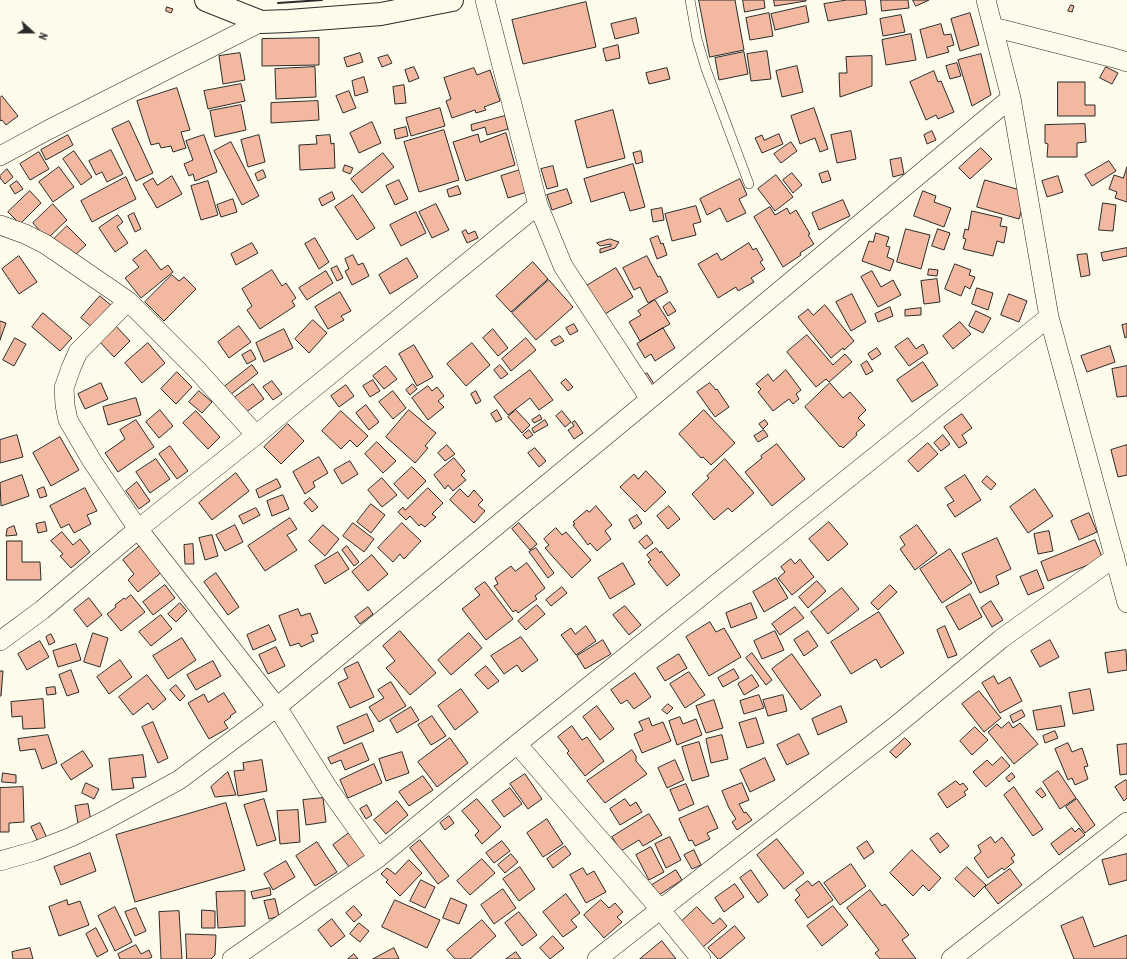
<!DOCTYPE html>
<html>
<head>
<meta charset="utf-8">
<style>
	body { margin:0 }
	#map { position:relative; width:1127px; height:959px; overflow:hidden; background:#fdfbea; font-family:"Archivo Narrow",sans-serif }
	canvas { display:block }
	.north { position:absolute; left:12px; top:12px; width:40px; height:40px; -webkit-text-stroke:3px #fdfbea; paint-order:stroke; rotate:111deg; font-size:11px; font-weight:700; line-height:16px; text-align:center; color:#2b2b2b }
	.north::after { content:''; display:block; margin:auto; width:14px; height:18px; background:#2b2b2b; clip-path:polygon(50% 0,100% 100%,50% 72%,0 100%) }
</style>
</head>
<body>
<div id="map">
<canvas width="1127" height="959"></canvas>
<div class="north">N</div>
</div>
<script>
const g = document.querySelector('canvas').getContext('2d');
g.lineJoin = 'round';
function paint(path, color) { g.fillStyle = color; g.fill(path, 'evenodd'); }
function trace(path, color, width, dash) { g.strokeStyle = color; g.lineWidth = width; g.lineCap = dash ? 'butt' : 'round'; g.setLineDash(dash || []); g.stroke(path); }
const building = new Path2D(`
	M699,0H735L744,50L710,57Z
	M743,0H764L765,8L745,12Z
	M774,0H806V1L775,6Z
	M847,0H865L867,14L828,21L824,4Z
	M881,0H908L909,8L882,11Z
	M913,0H929L916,6Z
	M586,2L596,47L523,64L512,20Z
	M1071,5L1074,6L1072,12L1068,11Z
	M806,6L809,22L775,30L771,14Z
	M167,7L173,9L171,13L166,11Z
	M769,13L773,36L750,40L746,18Z
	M970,13L979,45L960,51L951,19Z
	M901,15L905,32L883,36L880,19Z
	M636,18L639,33L615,39L611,24Z
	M941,24L944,35L951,34L954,45L947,47L949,52L927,58L920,30Z
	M911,34L916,60L886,65L882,40Z
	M319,38V65L262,66V39Z
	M618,45L620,58L606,61L603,49Z
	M767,51L771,79L751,81L747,54Z
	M744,52L748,74L719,80L715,58Z
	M240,53L245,80L223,84L219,56Z
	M360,53L363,62L347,67L344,58Z
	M981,54L991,95L972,106L958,60Z
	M388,55L392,63L382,67L378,58Z
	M872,56V86L840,97L839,73H847L846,57Z
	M957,63L961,76L950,79L946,66Z
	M797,66L803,92L782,97L776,71Z
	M315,67L316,97L276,99L275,69Z
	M414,67L419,78L409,82L405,70Z
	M1106,67L1118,73L1112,84L1100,78Z
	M474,68L477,75L490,70L500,101L484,107L486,110L476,113L475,110L452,118L446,101L451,99L444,78Z
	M667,68L670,79L649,84L646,73Z
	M934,71L938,82L941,81L954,112L938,119L936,115L926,120L910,82Z
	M364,77L368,92L355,96L352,81Z
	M1058,82H1085V105H1095V116H1058Z
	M241,84L245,101L208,109L204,91Z
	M404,85L406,103L395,104L393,87Z
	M177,88L190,130L181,132L186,148L173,152L171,146L161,148L159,143L151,145L137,101Z
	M349,91L356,108L343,113L336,96Z
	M2,96L18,116L6,125L2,120L0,121V98Z
	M318,101L319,120L271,123V103Z
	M241,105L246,130L215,137L210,111Z
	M440,108L445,126L411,136L406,118Z
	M814,108L828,149L820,152L815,138L800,144L791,116Z
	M613,110L625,158L587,168L575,121Z
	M505,116L508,129L487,135L485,127L472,131L471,125Z
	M129,121L153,173L136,181L112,129Z
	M372,122L381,143L359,153L350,133Z
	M1085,124L1086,142L1077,143V157H1047L1048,144L1045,143V125Z
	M406,127L408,136L396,139L394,130Z
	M444,130L459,180L419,192L404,142Z
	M851,131L856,159L837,163L831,135Z
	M932,131L936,140L927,144L924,135Z
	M506,133L515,165L466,181L453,142L478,134L480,142Z
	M779,134L783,144L762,153L755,138L762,135L764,140Z
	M68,135L73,145L46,160L41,150Z
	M204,135L217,172L195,181L193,174L189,176L184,164L193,160L186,141Z
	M259,135L265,162L248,167L241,140Z
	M330,135L331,144L334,143L335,168L300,170L299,145L317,144L316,136Z
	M231,142L259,196L242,205L214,151Z
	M791,142L797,151L781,163L774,154Z
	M981,148L992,159L970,179L959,168Z
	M111,150L123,174L107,182L102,172L96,175L89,161Z
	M74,151L92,177L81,185L63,159Z
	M641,151L643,162L636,164L633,153Z
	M39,152L49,169L30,180L20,164Z
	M383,153L394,167L362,193L351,179Z
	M901,158L904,174L893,177L890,160Z
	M1109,161L1116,171L1092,186L1085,175Z
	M633,164L645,207L630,211L624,192L591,202L584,179Z
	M345,165L353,168L350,174L343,171Z
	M553,166L558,186L547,189L541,169Z
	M59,167L74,187L53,202L39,182Z
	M1127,167V202L1115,198L1117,192L1109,189L1114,175L1123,178Z
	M7,169L13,177L5,184L0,178V176Z
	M263,170L266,177L258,181L255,174Z
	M520,170L527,192L508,198L501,176Z
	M828,171L831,180L822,183L819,174Z
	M792,173L802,185L793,193L783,180Z
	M776,175L793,197L775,211L758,189Z
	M172,176L182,194L157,208L143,184L153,178L157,185Z
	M1058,176L1063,192L1047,197L1042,181Z
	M126,177L136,199L92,222L81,201Z
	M740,179L747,195L739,199L746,213L727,222L720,208L707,215L700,199Z
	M399,180L408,199L395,205L386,186Z
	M985,180L1027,192L1019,219L977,207Z
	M17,181L23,189L15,194L10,186Z
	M208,181L218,215L201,220L191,186Z
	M458,186L461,194L449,197L447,190Z
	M567,189L572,203L552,210L547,195Z
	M30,191L41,203L20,224L8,212Z
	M923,191L936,196L934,202L951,208L944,227L914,216Z
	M332,192L335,199L322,206L319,199Z
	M353,195L375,228L357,240L335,207Z
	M233,199L237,212L221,217L217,205Z
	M843,200L850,216L819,230L812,213Z
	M1103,203L1116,205L1113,231L1099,230Z
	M53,204L67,220L47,239L33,223Z
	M436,204L449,230L432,238L419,212Z
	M696,206L701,222L693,224L696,235L672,241L665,214Z
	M770,207L775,215L787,208L790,214L796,210L810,234L808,235L814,244L800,253L801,255L783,267L754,217Z
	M662,208L664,220L653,222L651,210Z
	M972,211L1002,218L1000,226L1007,227L1004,243L997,241L993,256L963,249L966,239L963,238L965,229L968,230Z
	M416,212L426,233L401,246L390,225Z
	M134,213L141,229L135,232L128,216Z
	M118,215L123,222L117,227L128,243L115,252L99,228Z
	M67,226L86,245L72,258L54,239Z
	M906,229L930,235L921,269L897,262Z
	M938,229L950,233L944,250L932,246Z
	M466,230L468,234L475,231L478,238L467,243L462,232Z
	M876,233L889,237L886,246L890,247L887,257L894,260L890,271L862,261L869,241L873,242Z
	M658,236L661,244L663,243L667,255L657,259L650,239Z
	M315,238L329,262L319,269L305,244Z
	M610,239L619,242L615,248L600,253V249L611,246V244L600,246L597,243Z
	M252,243L258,253L236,265L231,254Z
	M749,243L753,250L756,248L763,260L760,262L765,269L751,278L754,282L738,291L736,287L718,298L698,264L717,253L721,260Z
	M1127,248V256L1103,261L1101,253Z
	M146,250L161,270L168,265L173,272L141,298L125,278L139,267L133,260Z
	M1087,254L1090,275L1081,277L1077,255Z
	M353,255L358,265L363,263L369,276L352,285L345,271L349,269L345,259Z
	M19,256L37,282L19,294L2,269Z
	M647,256L658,277L660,276L668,292L648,303L640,287L634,290L623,268Z
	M407,258L418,277L390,294L379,275Z
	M533,262L548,279L511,312L496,296Z
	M955,264L971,270L969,275L975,277L970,289L965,286L961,296L945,289Z
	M337,266L343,278L337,281L331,269Z
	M616,268L633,297L600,317L583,288Z
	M929,269L938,270L937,276L928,275Z
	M272,270L282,286L286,283L296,298L292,301L295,306L260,329L247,310L252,306L242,289Z
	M326,271L333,283L307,300L299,288Z
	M872,271L881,287L893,280L901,295L878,307L861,277Z
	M172,275L179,281L184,277L196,289L164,321L145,302Z
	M937,279L940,302L924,304L921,281Z
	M549,280L573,307L536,340L512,313Z
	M977,288L993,293L988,310L972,304Z
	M340,292L351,311L341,316L344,320L328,329L315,307Z
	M852,294L866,322L851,331L836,302Z
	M1009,294L1027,301L1019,322L1001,315Z
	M100,296L112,306L93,328L81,318Z
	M655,300L670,324L640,341L629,322L641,315L638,311Z
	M670,302L676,311L668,316L663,307Z
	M825,305L854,341L844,350L843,348L831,358L798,317L808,309L813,315Z
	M890,307L893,316L878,322L875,314Z
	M921,308V315L905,316V310Z
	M976,311L991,318L983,333L969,326Z
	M43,313L72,338L60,351L32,327Z
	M313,320L327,333L309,353L295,339Z
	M0,321L6,323L0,340Z
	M960,322L971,334L953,349L943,336Z
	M114,324L130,341L114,357L97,339Z
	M574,324L578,331L570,335L566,328Z
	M1127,324V337L1125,338L1122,325Z
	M239,326L251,342L229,358L218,342Z
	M663,328L675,348L655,361L651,354L645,358L637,344Z
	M284,329L293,348L264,362L256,343Z
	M493,329L508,348L498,356L483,338Z
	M807,335L833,365L845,354L852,362L829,382L826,379L816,387L787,352Z
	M560,336L564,341L555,346L551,341Z
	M15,338L26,344L14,366L3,360Z
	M526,338L536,350L511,371L502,359Z
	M908,338L916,349L923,344L928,353L909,366L895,347Z
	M148,343L165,363L142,383L125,363Z
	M472,343L490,365L466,386L447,364Z
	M414,345L433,377L417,386L399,354Z
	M1110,346L1115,362L1087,372L1081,356Z
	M877,348L881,354L872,360L868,354Z
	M251,350L256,359L247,364L242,355Z
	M867,361L873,371L866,375L861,365Z
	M923,362L938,385L912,402L897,380Z
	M252,365L258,373L230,395L224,387Z
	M500,365L508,374L501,379L494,370Z
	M386,366L397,379L384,389L373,376Z
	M1127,366V396L1117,397L1112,369Z
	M530,370L553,400L539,410L530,398L508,415L494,397Z
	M786,370L801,390L796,394L799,399L793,404L789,399L773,411L758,392L761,389L756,384L768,374L773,381Z
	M177,372L192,387L176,404L161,389Z
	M647,373L656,387L639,379Z
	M566,379L573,387L568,391L561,383Z
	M373,380L380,391L370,397L363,386Z
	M272,381L282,394L273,400L263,387Z
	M101,383L108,399L85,409L78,394Z
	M710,383L716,390L717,389L729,407L715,417L697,392Z
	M830,383L843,398L850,392L866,410L858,418L865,425L856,433L857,435L843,448L841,446L840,447L805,407Z
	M253,384L264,399L245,413L234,398Z
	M413,384L417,389L410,395L406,390Z
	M346,385L354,396L339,407L331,396Z
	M428,386L432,391L437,387L444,396L438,401L444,407L428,420L412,398Z
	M199,391L212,402L202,413L189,402Z
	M393,391L406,408L393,419L379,402Z
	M476,391L481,401L476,404L471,394Z
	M136,398L141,415L108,425L103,407Z
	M366,405L379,422L369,430L356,413Z
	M160,410L173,426L159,438L146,422Z
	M409,410L436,433L425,446L428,448L415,463L386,437Z
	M497,410L502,419L496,422L491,414Z
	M516,410L530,425L522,433L508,417Z
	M704,410L735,443L711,465L703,457L701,458L679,434Z
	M196,411L220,437L208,449L183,423Z
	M341,411L368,436L357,447L350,440L341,449L322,431Z
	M562,411L571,422L565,427L556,416Z
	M962,414L972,428L962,435L967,443L959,448L944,427Z
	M540,415L542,419L534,423L532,420Z
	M136,420L154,447L118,472L105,453L125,439L120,430Z
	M545,420L548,425L534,433L532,429Z
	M765,420L768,424L763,429L759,424Z
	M575,421L583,433L574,439L568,430L574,426L572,423Z
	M288,424L304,441L281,464L264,447Z
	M529,430L533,435L527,439L523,435Z
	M764,430L768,436L758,442L754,436Z
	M17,435L23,457L0,463V440Z
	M943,435L950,444L941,451L934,443Z
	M60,437L79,470L51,486L33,453Z
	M377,442L396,461L383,473L365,454Z
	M928,443L938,454L918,472L908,461Z
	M777,444L805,479L772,506L745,472L762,458L761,456Z
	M447,445L455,454L445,461L438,453Z
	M1127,445V475L1118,477L1111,450Z
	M170,446L188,471L177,479L159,454Z
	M535,448L546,461L539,467L528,453Z
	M319,457L328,473L313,482L315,487L305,494L293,472Z
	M454,458L465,471L461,475L466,480L453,491L448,485L445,489L434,475Z
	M156,459L170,479L150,493L136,472Z
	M725,459L754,493L732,512L728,508L714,520L692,494L709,478L707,476Z
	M350,461L358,474L342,484L334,470Z
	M412,467L426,481L408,499L394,484Z
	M646,471L666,492L645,512L620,487L634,474L638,479Z
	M236,473L249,491L212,520L199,503Z
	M22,475L29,496L1,506L0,483Z
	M965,475L981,500L955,517L947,505L954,501L945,488Z
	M987,476L996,484L991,490L982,482Z
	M382,478L397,495L382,507L368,490Z
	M277,479L281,487L259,498L256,490Z
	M137,482L150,501L139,509L126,491Z
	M44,487L47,496L40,498L37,490Z
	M85,488L97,511L87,515L91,524L74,533L69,524L61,528L50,506Z
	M428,488L443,503L432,514L436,517L425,527L421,524L419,526L410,516L406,520L398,512L403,507L405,510Z
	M460,489L468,497L474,490L483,500L478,505L485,511L474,523L450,500Z
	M1035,489L1053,516L1028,533L1010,507Z
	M283,495L289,509L272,516L267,501Z
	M310,498L318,507L312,512L304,503Z
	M371,504L385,515L371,533L357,522Z
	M596,506L612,525L605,531L611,539L597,551L590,543L588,545L573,525L575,524L573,522L587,510L589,512Z
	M669,506L680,519L668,529L657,516Z
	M256,508L260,515L243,524L239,516Z
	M1089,513L1097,532L1079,540L1071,521Z
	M637,515L642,523L634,529L629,520Z
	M290,518L297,529L287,535L297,550L265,571L248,546Z
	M45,522L47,531L38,533L36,524Z
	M829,522L848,544L828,561L809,539Z
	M353,523L374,539L364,552L343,536Z
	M402,523L421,541L404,559L400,554L393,562L378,548Z
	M519,523L537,544L530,550L512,529Z
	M235,525L243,542L225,551L216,535Z
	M323,525L339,539L325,556L309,541Z
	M917,525L937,553L915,570L900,549L905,545L900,537Z
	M14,526L17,535L6,536L7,529Z
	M556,528L562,535L566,532L591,560L572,578L545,548L549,545L544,539Z
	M1049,531L1053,551L1038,554L1034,534Z
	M62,532L73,545L80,539L90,552L71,568L60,556L63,554L51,541Z
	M212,535L218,556L205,560L199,538Z
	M647,535L653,543L645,549L639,542Z
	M997,538L1011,569L996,576L999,584L980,593L962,554Z
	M1095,540L1103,559L1048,581L1041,562Z
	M7,541H22V562H40L41,580H7Z
	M193,544L194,564H185L184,545Z
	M141,545L163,571L138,592L128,580L134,574L123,560Z
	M347,546L359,562L354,566L342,550Z
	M536,548L554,573L548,578L529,552Z
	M656,548L660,553L661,551L680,575L667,586L648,562L651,560L647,555Z
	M950,549L972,583L942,603L920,569Z
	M338,552L349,569L325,584L315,566Z
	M372,555L388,574L368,591L352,572Z
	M791,559L795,564L800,559L814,577L792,595L778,578L785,572L781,567Z
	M527,563L545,588L535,596L537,599L518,613L516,610L513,612L494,586L498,584L495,578L511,566L515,571Z
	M623,563L635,584L610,599L598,578Z
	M1037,570L1044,588L1028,595L1020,577Z
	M216,573L239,607L228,615L204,582Z
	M776,578L788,598L764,612L753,592Z
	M817,581L826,591L808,608L799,597Z
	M485,582L513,619L486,640L462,609L480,595L475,589Z
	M165,585L175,598L153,615L143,602Z
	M890,585L897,592L878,610L871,603Z
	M562,587L567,593L551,606L546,600Z
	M842,588L859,609L828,634L811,612Z
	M970,594L982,617L959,630L946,607Z
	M131,595L145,612L121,631L107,614L116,607L115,605L124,598L125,599Z
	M89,598L102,615L87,627L74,610Z
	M991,601L1003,620L992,627L981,608Z
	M180,603L187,611L176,622L168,614Z
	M751,603L757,618L731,628L726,613Z
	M537,605L545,614L526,630L518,621Z
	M625,606L641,625L629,635L613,615Z
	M368,607L373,614L360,624L355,617Z
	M795,607L804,618L780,635L772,624Z
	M298,609L301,616L310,613L318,633L311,635L314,641L301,647L299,643L290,646L279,616Z
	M879,612L904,653L881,668L876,659L851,674L831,642Z
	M161,615L172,629L151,646L139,632Z
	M710,622L716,632L724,628L741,657L709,676L686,637Z
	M269,625L276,640L253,650L247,635Z
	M586,626L596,641L576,655L561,635L571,628L575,634Z
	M945,626L957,655L948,658L937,630Z
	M400,631L436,673L410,695L386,668L395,661L383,646Z
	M775,631L784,650L762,659L754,641Z
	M808,631L818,646L804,656L794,640Z
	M93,633L108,638L100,667L84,662Z
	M469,633L482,648L451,675L438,660Z
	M51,634L55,642L49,645L46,637Z
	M521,637L538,660L522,672L517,665L504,674L491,656Z
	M182,638L196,660L168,679L153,656Z
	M603,640L611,654L585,669L577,656Z
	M1050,640L1059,657L1040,667L1031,651Z
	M40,641L49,657L27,670L18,654Z
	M76,644L81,660L58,667L53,651Z
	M276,647L285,666L268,674L259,655Z
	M1126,650L1127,670L1108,673L1105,653Z
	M752,653L772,680L766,685L746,658Z
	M679,654L687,668L665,681L657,668Z
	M792,654L821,695L801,710L772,669Z
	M120,660L132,677L109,694L97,677Z
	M213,661L221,676L196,690L187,675Z
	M358,662L374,697L350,708L338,683L348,678L344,669Z
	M486,666L499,681L488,689L475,675Z
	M734,669L739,678L723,687L718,678Z
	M71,670L79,692L67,696L59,675Z
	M0,671H3L1,696H0Z
	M689,672L705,695L685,708L670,684Z
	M635,673L651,697L634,709L627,700L621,704L611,690Z
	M147,675L166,699L153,710L148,703L133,715L119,697Z
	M752,675L759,686L744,695L738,684Z
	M994,676L998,684L1010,677L1022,701L1000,713L982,683Z
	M391,682L406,706L379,722L369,707L384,698L378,690Z
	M176,685L185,696L180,701L170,690Z
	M55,687L56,694L47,695L46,688Z
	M461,689L478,712L455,730L438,706Z
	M1090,689L1094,710L1073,714L1069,693Z
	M979,691L1001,718L984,732L962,704Z
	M224,693L236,712L230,716L231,717L224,722L228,728L209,739L188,703L204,694L208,702Z
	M759,695L764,708L744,714L740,701Z
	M783,695L787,711L768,716L763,700Z
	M43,699L45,728L23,729L22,716L12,717L11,702Z
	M714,700L723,728L706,733L696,706Z
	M668,704L673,708L667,714L662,710Z
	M597,706L614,729L600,740L583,717Z
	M841,706L847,722L818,735L812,719Z
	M1061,706L1065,726L1037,730L1033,711Z
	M411,707L419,720L397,733L390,720Z
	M1022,710L1025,716L1013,723L1010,716Z
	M367,714L374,731L344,744L337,727Z
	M432,716L446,736L431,745L418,725Z
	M680,717L683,724L696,719L702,735L677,745L669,721Z
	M649,718L652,726L663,722L671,741L642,753L634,734L643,730L639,722Z
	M756,718L764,743L747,748L739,723Z
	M153,722L168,758L158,763L142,727Z
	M1009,722L1013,728L1020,723L1038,744L1014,764L988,732L997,724L1001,728Z
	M572,726L582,740L587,737L604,761L585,776L567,753L569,751L558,737Z
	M975,727L988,740L972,755L960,741Z
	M1055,731L1058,738L1045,743L1043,736Z
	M799,734L809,754L787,765L777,745Z
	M48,735L57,763L42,769L35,749L20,751L18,739Z
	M722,735L728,759L711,763L706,739Z
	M450,738L468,763L437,787L418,762Z
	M905,738L911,744L896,758L890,752Z
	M699,742L709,776L692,781L682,747Z
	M362,743L369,760L345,770L341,760L331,764L328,758Z
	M1068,743L1072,752L1082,748L1088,766L1084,767L1088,779L1075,785L1072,778L1068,780L1055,749Z
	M1127,744V774L1120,775L1117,745Z
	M632,750L636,756V761L647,774L605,803L587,781Z
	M83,751L93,766L71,780L61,765Z
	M402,752L409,773L386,781L379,759Z
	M143,755L146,777L132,778L134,788L112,790L109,759Z
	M1002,757L1010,766L986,787L973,772L987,760L992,765Z
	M765,758L775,780L750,792L740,770Z
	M262,760L267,791L238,796L234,771L244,770L243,763Z
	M675,760L684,780L667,788L658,768Z
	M374,764L382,783L348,798L340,780Z
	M1058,771L1076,798L1060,809L1043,782Z
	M228,772L236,795L215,797L211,787Z
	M3,773L16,775V783L2,782Z
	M1012,773L1015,777L1009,782L1006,778Z
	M525,774L542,799L528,809L510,784Z
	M423,776L433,790L409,806L399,792Z
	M1126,780L1127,782V798L1124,801L1115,787Z
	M956,781L960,785L963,783L968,789L964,792L966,795L947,808L938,794Z
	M86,783L99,789L94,799L82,793Z
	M742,783L749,800L739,804L744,813L746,812L752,820L737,830L732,822L736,819L729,808L722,791Z
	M686,784L694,804L679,811L670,790Z
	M23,787L24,822L9,823V832H0V788Z
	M1014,787L1043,829L1033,836L1004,795Z
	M510,788L522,804L504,817L492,801Z
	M1041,788L1046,795L1042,798L1036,792Z
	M323,798L326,822L306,825L303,800Z
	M264,799L276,840L257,846L244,805Z
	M477,799L501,827L482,844L475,835L479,831L462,811Z
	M625,799L630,806L636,802L642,812L620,825L610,809Z
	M1077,799L1095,825L1085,833L1066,807Z
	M397,801L408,815L386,834L374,820Z
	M226,803L245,870L135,902L116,835Z
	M88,804L91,821L78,823L75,806Z
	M367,805L372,815L366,819L360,809Z
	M708,806L718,828L707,833L710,839L695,846L692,840L689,841L679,819Z
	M298,810L300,842L280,844L277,811Z
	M649,814L662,835L643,846L639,840L621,851L612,837Z
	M449,816L454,823L445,830L440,823Z
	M547,819L563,844L543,857L527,833Z
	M40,823L47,838L38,842L31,827Z
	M1072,828L1075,832L1079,828L1085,835L1059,855L1051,844Z
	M349,833L366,855L349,867L333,845Z
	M938,833L949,846L940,853L930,839Z
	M670,837L681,860L666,868L655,844Z
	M991,837L995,843L1002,837L1015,855L1011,858L1014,862L1004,870L1002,868L988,878L974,858L981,852L978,846Z
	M777,839L804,873L784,889L757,855Z
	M420,840L449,876L438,884L410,848Z
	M502,841L510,851L494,863L486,853Z
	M867,841L874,852L864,859L857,848Z
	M317,842L337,872L315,886L296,856Z
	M565,846L571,854L553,868L547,859Z
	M651,847L664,872L649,880L636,855Z
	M694,850L701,865L692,869L684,855Z
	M912,850L941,878L929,891L923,885L913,896L890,873Z
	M90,853L96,871L61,885L54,867Z
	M511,854L518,862L505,873L498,865Z
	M1127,854V880L1109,885L1102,860Z
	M482,859L495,873L470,895L457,881Z
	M409,860L422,873L400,896L386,882L388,880L381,874L387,868L395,874Z
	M286,861L295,877L273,890L264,874Z
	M851,864L866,886L840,905L824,883Z
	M520,867L535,889L519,901L503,879Z
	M967,867L986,885L974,897L955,879Z
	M583,868L587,875L594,871L606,892L586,903L570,875Z
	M1010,869L1022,885L998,904L985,887Z
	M676,870L682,880L659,895L652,885Z
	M751,870L768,895L758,903L740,878Z
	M421,880L435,887L425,908L410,901Z
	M808,881L812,886L819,881L833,900L808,918L795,900L800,895L796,890Z
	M735,884L744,897L724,912L715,898Z
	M270,888L271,895L253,899L251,892Z
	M503,889L516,908L494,924L481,905Z
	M870,890L882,906L885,904L909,935L902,940L916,959H880L875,953L879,950L847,908Z
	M245,891V926L218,928L216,892Z
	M566,894L580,913L571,920L577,927L563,937L543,912Z
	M451,898L467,905L459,924L443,918Z
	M275,899L279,916L269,919L264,901Z
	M67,900L68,905L80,901L89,925L59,936L49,907Z
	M395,900L440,920L427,948L382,927Z
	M601,900L609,908L615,903L623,912L617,917L622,922L604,938L584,915Z
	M354,906L362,915L354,922L346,913Z
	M833,906L848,925L822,946L807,926Z
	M115,907L132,942L115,951L98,916Z
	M697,907L713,924L720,918L727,926L703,947L681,922Z
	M136,908L146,931L135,936L125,912Z
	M202,910L215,911V928H202Z
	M179,911L182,959H161L159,912Z
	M519,912L537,935L522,946L505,923Z
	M1083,917L1094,947L1127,935V959H1074L1061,926Z
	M332,919L345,936L331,947L318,930Z
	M482,920L496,936L470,959H455L447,950Z
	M359,923L369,931L360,942L350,934Z
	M735,926L745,938L720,959H718L708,948Z
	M96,928L108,951L97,957L86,934Z
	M186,934L216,935L215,955L211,959H187Z
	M553,936L564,948L550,959L540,948Z
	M662,941L676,959H640Z
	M136,945L141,954L149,950L152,957L148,959H120L118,954Z
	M30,948L33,959H13L12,952Z
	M394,948L399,959H373Z
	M516,952L521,959H506Z
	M354,954L358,959H348Z`);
const service = new Path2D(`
	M690,0L697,39L706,69L749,184`);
const minor = new Path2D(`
	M485,0L538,205L563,266L650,399
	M986,0L1011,98L1049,317L1127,603
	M993,27L1114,58L1127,62
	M0,156L48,130L261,22
	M0,225L25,234L45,244L128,301L197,370L256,435
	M128,301L78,352L71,368L64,388L65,405L68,420L92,461L138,529L277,707L328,788L378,858
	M0,641L42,610L138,529L256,435L538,205
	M517,744L660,909L701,959
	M0,861L35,851L71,837L106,820L179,780L277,707L650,399L1011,98
	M232,959L378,858L517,744L1049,317
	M597,959L893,728L1001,639L1115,557
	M951,959L1127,822`);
const tertiary = new Path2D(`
	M206,0L261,22L289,21L381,14L452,0`);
const wall = new Path2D(`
	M278,3L322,0`);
paint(building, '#f2b8a0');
trace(building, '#2b2b2b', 1);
trace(service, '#2b2b2b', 10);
trace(minor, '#2b2b2b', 20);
trace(tertiary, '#2b2b2b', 24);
trace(service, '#fdfbea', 9);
trace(minor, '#fdfbea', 19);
trace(tertiary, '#fdfbea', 22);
trace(wall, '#2b2b2b', 2);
</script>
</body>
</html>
